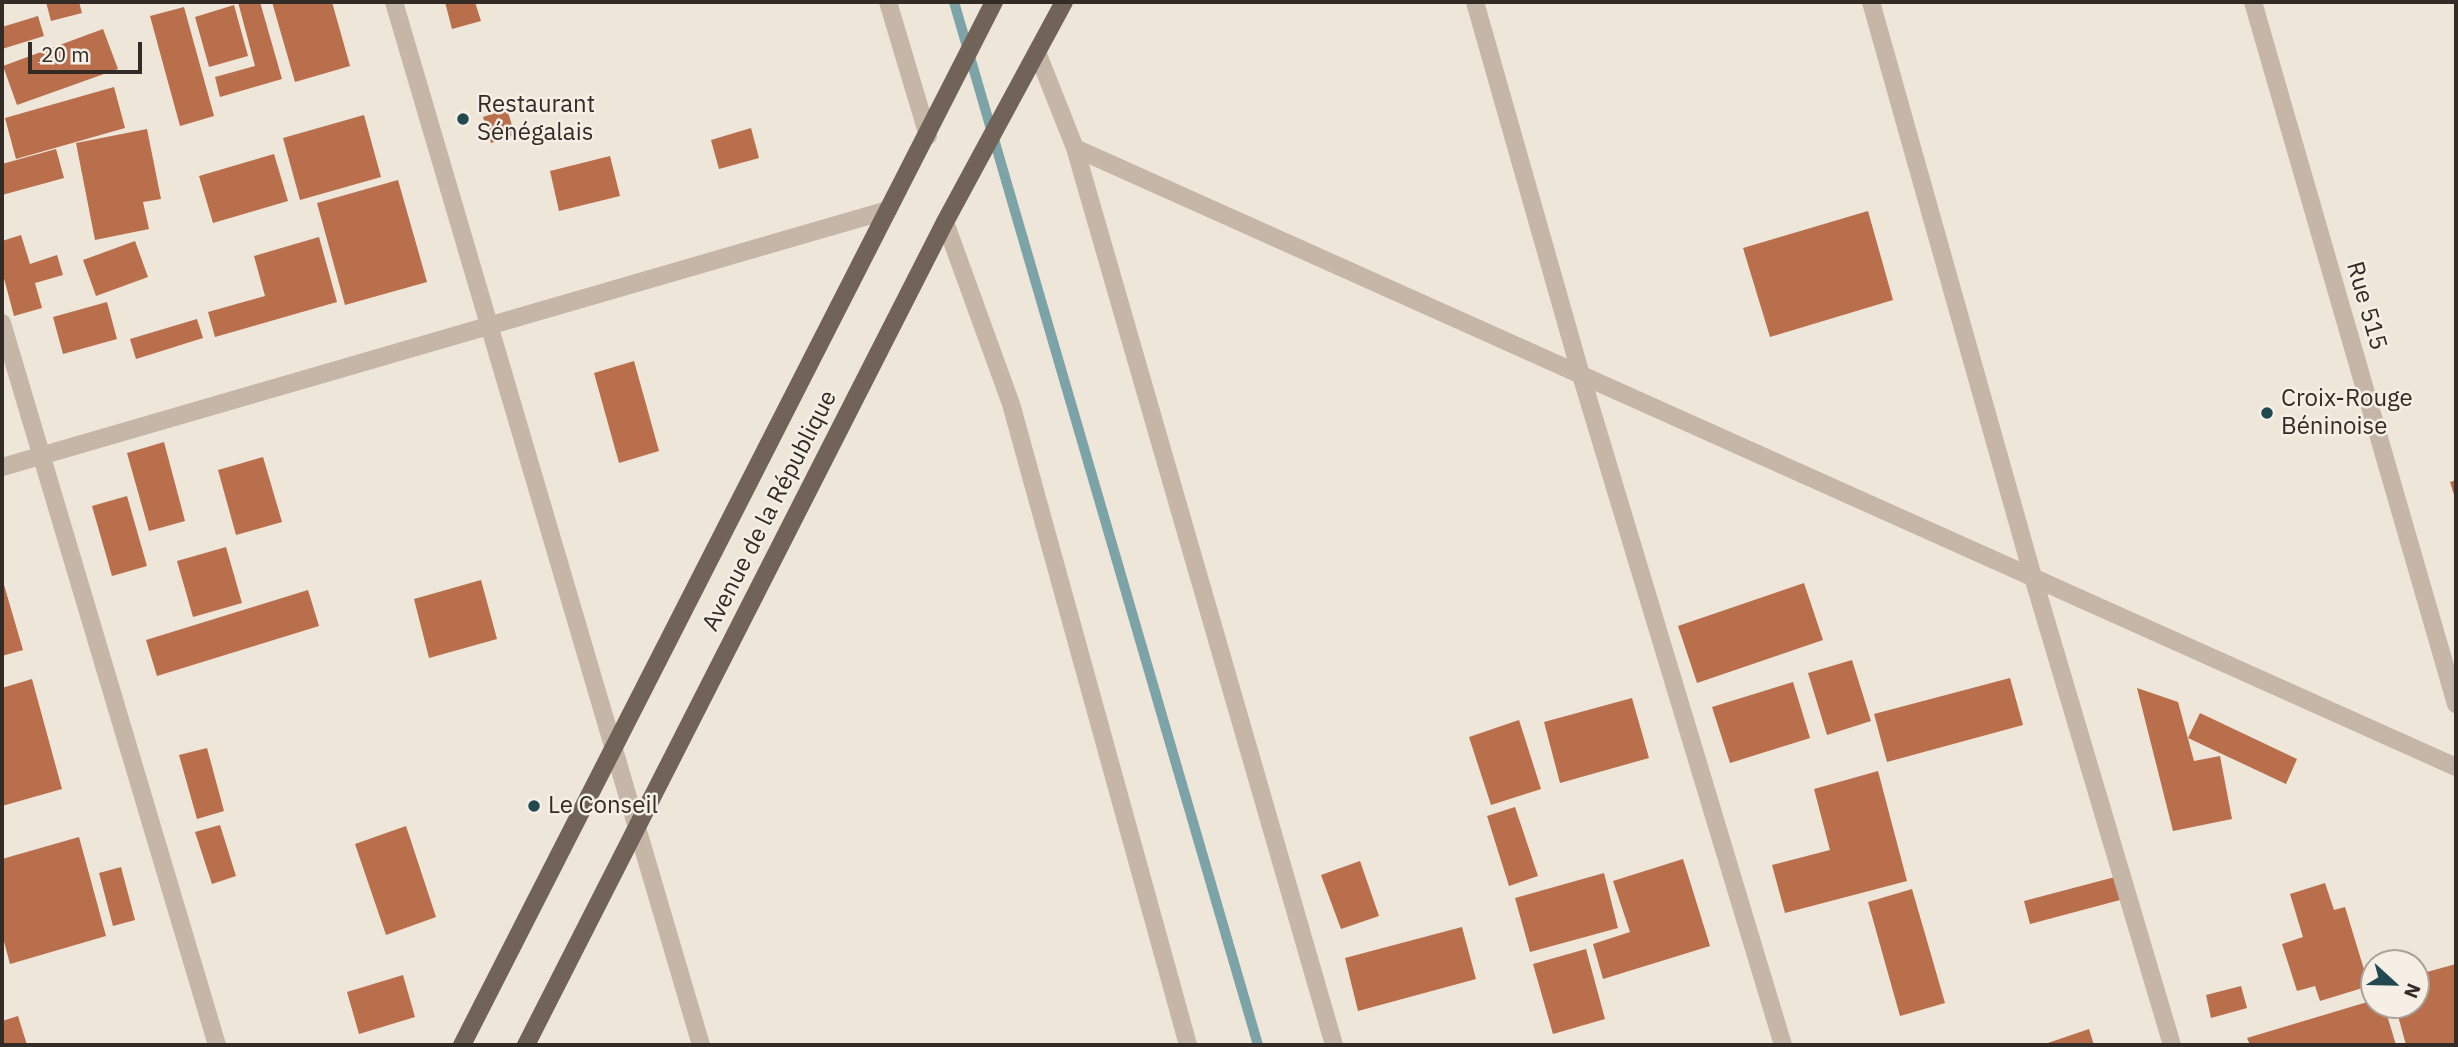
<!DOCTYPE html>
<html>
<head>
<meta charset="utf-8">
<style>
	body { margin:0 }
	#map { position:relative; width:2458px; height:1047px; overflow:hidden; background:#eee6d9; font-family:"IBM Plex Sans",sans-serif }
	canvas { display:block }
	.frame { position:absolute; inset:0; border:4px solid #322b26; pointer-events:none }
	.north { position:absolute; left:2360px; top:949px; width:70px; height:70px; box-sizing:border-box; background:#f6efe5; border:2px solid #a8a199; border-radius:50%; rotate:112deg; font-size:19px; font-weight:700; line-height:28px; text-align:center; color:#322b26 }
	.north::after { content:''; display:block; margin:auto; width:24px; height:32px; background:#21494f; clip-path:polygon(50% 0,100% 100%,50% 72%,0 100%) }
	.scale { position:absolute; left:28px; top:42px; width:114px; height:32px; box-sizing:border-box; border:4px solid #322b26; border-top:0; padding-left:9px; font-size:21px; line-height:24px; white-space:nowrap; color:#322b26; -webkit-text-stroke:5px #f6efe5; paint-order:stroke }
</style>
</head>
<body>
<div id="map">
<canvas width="2458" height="1047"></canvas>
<div class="frame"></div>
<div class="north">N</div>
<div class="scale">20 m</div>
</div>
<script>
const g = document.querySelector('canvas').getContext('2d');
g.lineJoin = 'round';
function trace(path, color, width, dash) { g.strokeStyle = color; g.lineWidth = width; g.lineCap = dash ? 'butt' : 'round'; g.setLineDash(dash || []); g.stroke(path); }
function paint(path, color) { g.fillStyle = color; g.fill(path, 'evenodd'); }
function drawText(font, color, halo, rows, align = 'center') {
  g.font = font + ' "IBM Plex Sans",sans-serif'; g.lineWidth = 5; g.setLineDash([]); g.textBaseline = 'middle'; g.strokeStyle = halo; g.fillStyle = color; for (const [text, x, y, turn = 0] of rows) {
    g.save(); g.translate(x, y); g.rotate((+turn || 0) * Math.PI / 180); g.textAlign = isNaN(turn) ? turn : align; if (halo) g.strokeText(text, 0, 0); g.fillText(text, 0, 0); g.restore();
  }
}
const stream = new Path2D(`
	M954,2L1258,1045`);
const building = new Path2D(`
	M46,2H79L82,13L51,21Z
	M238,2H260L282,79L220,97L215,77L255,66Z
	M272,2H332L350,66L295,82Z
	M445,2H475L481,21L452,29Z
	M234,5L248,56L209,67L195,17Z
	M184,7L214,116L180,126L150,16Z
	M38,16L44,36L2,49V27Z
	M103,29L118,69L17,105L3,66Z
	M114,87L125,128L16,159L5,118Z
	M507,109L515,135L491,143L483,117Z
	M364,115L381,177L300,200L283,138Z
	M751,128L759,158L719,169L711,140Z
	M147,129L161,199L143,202L149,229L95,240L76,143Z
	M56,149L64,178L2,195V164Z
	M274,154L288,201L213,223L199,176Z
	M610,156L620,196L559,211L550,171Z
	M398,180L427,282L345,305L317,203Z
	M1868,211L1893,300L1770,337L1743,248Z
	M21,235L30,264L57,255L63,275L35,283L42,308L14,316L2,271V241Z
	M319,237L337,302L215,337L208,312L265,296L254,256Z
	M135,241L148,277L96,296L83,260Z
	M107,302L117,339L63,354L53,317Z
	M197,319L203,338L136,359L130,339Z
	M634,361L659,451L619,463L594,373Z
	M164,442L185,521L149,531L127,453Z
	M263,457L282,522L236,535L218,470Z
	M2456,480V501L2450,482Z
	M127,496L147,566L112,576L92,506Z
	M226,547L242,603L193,617L177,561Z
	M2,578L23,650L2,656Z
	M481,580L497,639L429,658L414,599Z
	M1804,583L1823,640L1697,683L1678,626Z
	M308,590L319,626L157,676L146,640Z
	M1852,660L1871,721L1827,735L1808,673Z
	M2010,678L2023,725L1887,762L1874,714Z
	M32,679L62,789L2,806V688Z
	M1793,682L1810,738L1730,763L1712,707Z
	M2137,688L2178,702L2194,761L2220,756L2232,819L2173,831Z
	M1632,698L1649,758L1560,783L1544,722Z
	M2200,713L2297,759L2286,784L2188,738Z
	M1519,720L1541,789L1491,805L1469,737Z
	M207,748L224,811L197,819L179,755Z
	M1878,771L1907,881L1785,913L1772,865L1830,850L1814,789Z
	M1515,807L1538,876L1509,886L1487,816Z
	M220,825L236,876L212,884L195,832Z
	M406,826L436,917L386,935L355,844Z
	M79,837L106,936L10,964L2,934V859Z
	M1683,859L1710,946L1603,979L1593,944L1630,932L1613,881Z
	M1360,861L1379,916L1341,929L1321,875Z
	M121,867L135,920L113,926L99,873Z
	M1604,873L1618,928L1530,952L1515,898Z
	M2115,877L2120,900L2030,924L2024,901Z
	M2325,883L2334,910L2345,907L2369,986L2320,1001L2315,986L2297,991L2282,944L2303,937L2290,894Z
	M1912,889L1945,1003L1900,1016L1868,902Z
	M1462,927L1476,979L1358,1011L1345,958Z
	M1586,949L1605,1019L1553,1034L1533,964Z
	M2456,964V1045H2406L2395,1005H2416V975Z
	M403,975L415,1017L359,1034L347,992Z
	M2241,986L2247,1008L2211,1018L2206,995Z
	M2374,1000V1005H2384L2396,1045H2250L2247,1038Z
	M18,1016L27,1045H2V1021Z
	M2089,1029L2094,1045H2042Z`);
const minor = new Path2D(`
	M394,2L701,1045
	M888,2L928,136
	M1475,2L1581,375L1783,1045
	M1871,2L2033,577L2172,1045
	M2253,2L2456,704
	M1037,52L1075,148L1334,1045
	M1075,148L2456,767
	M945,222L1011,404L1188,1045
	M2,323L217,1045
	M2,467L888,210`);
const primary = new Path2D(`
	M462,1045L994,2
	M526,1045L945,222L1064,2`);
const markers = [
	[463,119,7,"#21494f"],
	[2267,413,7,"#21494f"],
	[534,806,7,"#21494f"]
];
const poiNames = [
	["Restaurant",477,105],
	["Sénégalais",477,133],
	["Croix-Rouge",2281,399],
	["Béninoise",2281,427],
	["Le Conseil",548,806]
];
const streetNames = [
	["Rue 515",2366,306,74],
	["Avenue de la République",770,511,-63]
];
trace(stream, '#7ba3a8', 10);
paint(building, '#b96e4c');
trace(minor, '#c5b6a7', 18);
trace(primary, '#726359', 18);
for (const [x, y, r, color] of markers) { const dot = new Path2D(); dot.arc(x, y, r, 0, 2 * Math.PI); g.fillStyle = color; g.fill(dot); trace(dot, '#f6efe5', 2.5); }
drawText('24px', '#322b26', '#f6efe5', poiNames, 'left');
drawText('24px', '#322b26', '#f6efe5', streetNames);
</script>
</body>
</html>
